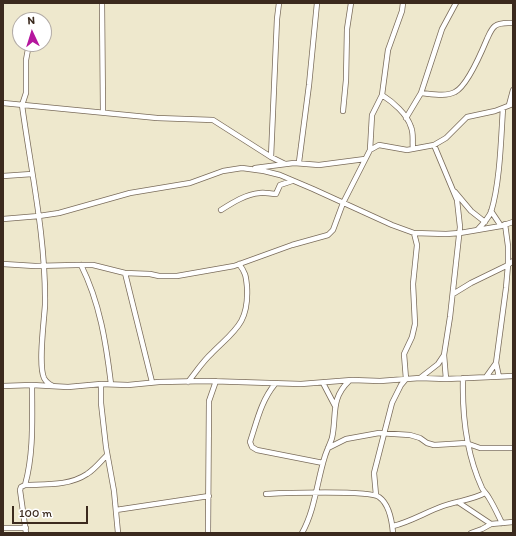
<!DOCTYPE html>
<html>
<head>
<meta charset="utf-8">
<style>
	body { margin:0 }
	#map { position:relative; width:516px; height:536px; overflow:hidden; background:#eee8cd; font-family:Itim,sans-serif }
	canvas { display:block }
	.frame { position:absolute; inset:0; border:4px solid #3b2a1e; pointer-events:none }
	.north { position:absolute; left:12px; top:12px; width:40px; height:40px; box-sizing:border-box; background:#fff; border:1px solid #b1aaa5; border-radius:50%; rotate:356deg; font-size:11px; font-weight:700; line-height:16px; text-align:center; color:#3b2a1e }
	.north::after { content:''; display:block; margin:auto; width:14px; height:18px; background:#b5179e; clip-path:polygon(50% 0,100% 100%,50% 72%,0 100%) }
	.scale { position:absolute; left:12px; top:506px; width:76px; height:18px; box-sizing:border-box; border:2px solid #3b2a1e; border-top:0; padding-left:5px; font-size:12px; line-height:14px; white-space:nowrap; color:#3b2a1e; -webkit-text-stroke:3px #fff; paint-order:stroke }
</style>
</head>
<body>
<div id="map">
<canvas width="516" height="536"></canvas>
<div class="frame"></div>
<div class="north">N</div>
<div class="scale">100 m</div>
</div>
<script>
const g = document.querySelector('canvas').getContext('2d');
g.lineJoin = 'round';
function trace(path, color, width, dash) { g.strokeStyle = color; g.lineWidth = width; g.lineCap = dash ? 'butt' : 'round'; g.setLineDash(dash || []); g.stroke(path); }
const minor = new Path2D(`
	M102,3L103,112
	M403,3L402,11L388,50L382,95C393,102 407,114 411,127C414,134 412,142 413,149
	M24,18L25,20
	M29,44L26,60V93L22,105C31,171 46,238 45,305C44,322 38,365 44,378C46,382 49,384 53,386
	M421,93L442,29L456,3
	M3,103L157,118L213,120L271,157L285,164
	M509,105L513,90
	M343,111L346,80L347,29L351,3
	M406,118L421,93C432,94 446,97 455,92C467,86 482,51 487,39C489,35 491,29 495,26C500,22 507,23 513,23
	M434,145L457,200L460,227L450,317L444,355L446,379
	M370,150L379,145L407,150L434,145L446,138L467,117L495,111L513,104
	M271,157L277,19L279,3
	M299,162L309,85L317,3
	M255,168L294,163L319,165L365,159
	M3,176L32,174
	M455,192L471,211L485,222
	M221,210C232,203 246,194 260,193C265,192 270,194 276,194L280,185L292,181
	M491,211L501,226
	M3,219L39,216L59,213L130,193L190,183L223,171L242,168L264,171L280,175L313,189L392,225L414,233L446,234L460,233L501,226L513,222
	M478,229C483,224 488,219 491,212C500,183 501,139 503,108
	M3,264L35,266L76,265H93L125,273L150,274L159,276H177L234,266L292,245L328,235L333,230L343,203L370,150L372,115L382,95
	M81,265C100,303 106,343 111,384
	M125,273L152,382
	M453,294L471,283L508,265L513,261
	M496,363L499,377
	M486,377L496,363L506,288L508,265V246L505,224
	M420,378L438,364L444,355
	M463,378C462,416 466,453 482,488C484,492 487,494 489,498C494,506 498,515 502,523
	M188,382C196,372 203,361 212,353C235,330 249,323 247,287C246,277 246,273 239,264
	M323,383L335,406
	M101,384V403L106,447L114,491L118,533
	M275,384C261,401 257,421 250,442L252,447L257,450L323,463
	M3,386L32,385L68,387L101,384L128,385L159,382L207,381L301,384L352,380L380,381L420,378L446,379L513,376
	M328,448L346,439L379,433L410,435L420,438L427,443L434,445L466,443L480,448H513
	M25,485C46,484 69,486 87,474C95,469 101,461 107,455
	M266,494C282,493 370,490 379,497C389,504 392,521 393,533
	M376,495L374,473L384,434L392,403L401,385L406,379L404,354L412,337L415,324L413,284L417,245L414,233
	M458,502L491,524
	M116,510L209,496
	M393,526C410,522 426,512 443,506C457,501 472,500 485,493
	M3,528H26
	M26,533L20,490L21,487L25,485C34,453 32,418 32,385
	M208,533L209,401L216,381
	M302,533C315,510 317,481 325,456C327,450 330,444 332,438C337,416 330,399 349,381
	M471,533L482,529L491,524L513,522`);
trace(minor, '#7a6c5b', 6);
trace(minor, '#fff', 4.5);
</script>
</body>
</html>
